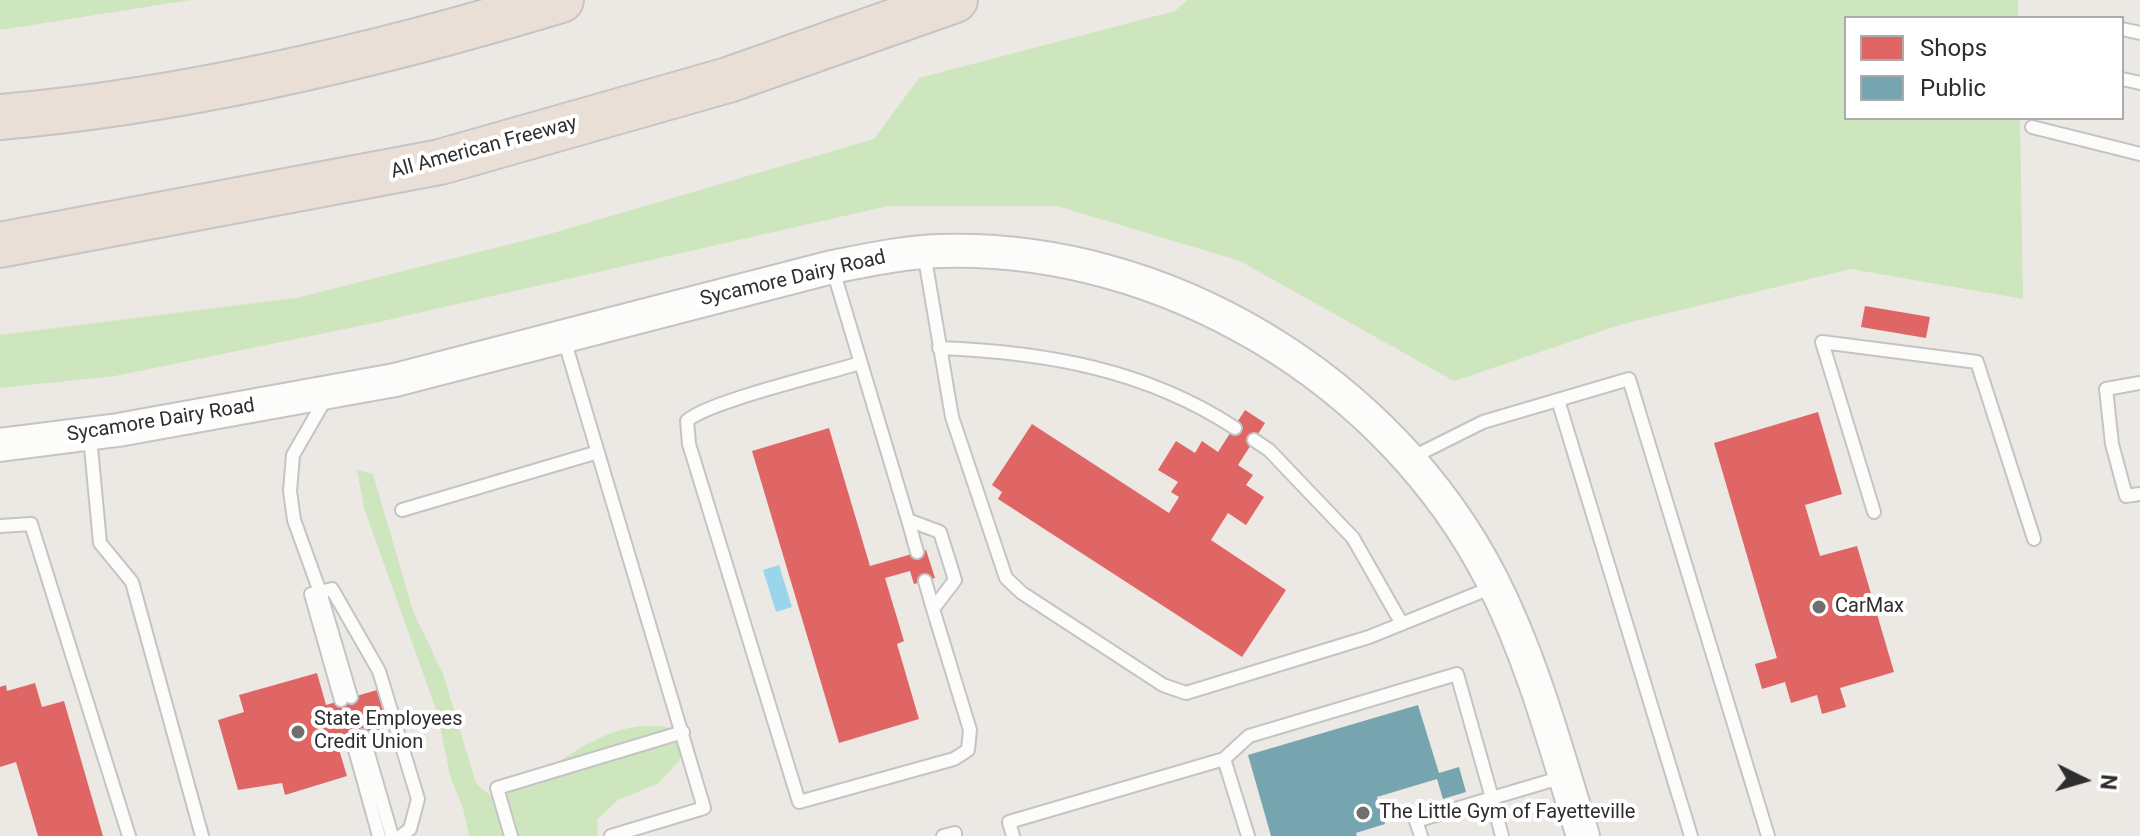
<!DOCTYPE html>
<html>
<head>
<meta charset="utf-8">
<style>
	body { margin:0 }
	#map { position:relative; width:2140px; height:836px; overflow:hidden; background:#ece8e4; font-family:Roboto,sans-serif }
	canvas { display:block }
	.legend { position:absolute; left:1844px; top:16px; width:280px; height:104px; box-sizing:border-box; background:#fff; border:2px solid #ababab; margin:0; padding:10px 14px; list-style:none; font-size:24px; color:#2e2e2e }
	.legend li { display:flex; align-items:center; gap:16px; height:40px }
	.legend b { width:40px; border:2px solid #ababab }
	.north { position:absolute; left:2044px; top:740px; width:80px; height:80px; -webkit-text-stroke:6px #fff; paint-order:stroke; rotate:95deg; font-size:22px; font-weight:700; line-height:32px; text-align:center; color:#2e2e2e }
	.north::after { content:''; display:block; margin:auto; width:28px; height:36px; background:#2e2e2e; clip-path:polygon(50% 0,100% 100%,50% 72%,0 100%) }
</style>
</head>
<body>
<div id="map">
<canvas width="2140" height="836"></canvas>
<ul class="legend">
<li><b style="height:22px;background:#e06666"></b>Shops</li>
<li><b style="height:22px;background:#76a5af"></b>Public</li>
</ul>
<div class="north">N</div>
</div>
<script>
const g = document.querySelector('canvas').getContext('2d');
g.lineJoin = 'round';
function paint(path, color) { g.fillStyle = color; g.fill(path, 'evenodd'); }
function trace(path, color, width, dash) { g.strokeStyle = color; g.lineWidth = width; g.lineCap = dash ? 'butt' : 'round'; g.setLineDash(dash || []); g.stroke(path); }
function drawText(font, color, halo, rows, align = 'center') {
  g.font = font + ' Roboto,sans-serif'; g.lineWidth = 8; g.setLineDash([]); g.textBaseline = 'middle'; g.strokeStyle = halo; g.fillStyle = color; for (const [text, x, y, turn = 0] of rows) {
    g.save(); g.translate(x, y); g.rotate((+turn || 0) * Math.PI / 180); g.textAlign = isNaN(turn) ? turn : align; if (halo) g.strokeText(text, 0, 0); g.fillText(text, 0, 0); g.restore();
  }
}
const green = new Path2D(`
	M0,0H190L0,30Z
	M1187,0H2018V18H1846V118H2020L2023,299L1851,269L1623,324L1454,381L1240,261L1057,206H888L374,323L115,376L0,388V335L296,298L546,235L874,139L919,78L1175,11Z
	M357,470L373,474L413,611L443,674L476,783L494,799C558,773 609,705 684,732L682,757L659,783L618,800L597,820L598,836H469L463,808L450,776L438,715L364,508Z`);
const water = new Path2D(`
	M779,565L792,607L776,612L763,570Z`);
const shops = new Path2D(`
	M1865,306L1930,317L1926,338L1861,327Z
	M1245,410L1265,423L1238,465L1253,475L1246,485L1264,497L1246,525L1228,513L1211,540L1286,590L1242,657L998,499L1002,492L992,485L1032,424L1169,513L1179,497L1171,492L1178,482L1158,470L1176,441L1195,453L1202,441L1218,452Z
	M1818,412L1842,494L1805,505L1820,556L1857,546L1894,672L1840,688L1846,707L1822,714L1817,695L1791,703L1785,682L1762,689L1755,664L1777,658L1714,443Z
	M829,428L870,566L926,550L935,578L914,584L910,571L885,578L904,641L897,644L919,719L839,743L752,451Z
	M317,673L326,705L377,690L388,728L337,743L347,776L285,795L282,783L238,790L218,720L244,712L239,695Z
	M35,683L42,707L64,701L103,836H38L16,762L0,767V687L6,685L7,691Z`);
const public = new Path2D(`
	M1418,705L1439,773L1459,767L1466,792L1443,799L1437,779L1377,797L1385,824L1356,833L1357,836H1271L1248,755Z`);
const service = new Path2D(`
	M2122,29L2140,33
	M2122,79L2140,83
	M2032,127L2140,154
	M924,253L952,417L1006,578L1022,593L1163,685L1186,693L1369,637L1493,587
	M833,270L908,520L940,532L955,580L933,609L970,730L968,750L954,759L799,802L689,444L687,421C706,402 826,374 860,363
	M564,339L704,808L611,836
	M939,348C1044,352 1145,369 1235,428
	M2140,383L2106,389L2112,444L2126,496L2140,494
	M326,398L293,455L290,491L294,520L320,592L351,697
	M1558,400L1691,836
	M90,437L100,543L132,582L202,836
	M1254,440L1269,450L1353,538L1402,624
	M1409,459L1483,422L1629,379L1768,836
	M402,510L598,452
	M1874,512L1822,342L1977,362L2034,539
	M908,520L917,552
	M0,526L31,524L129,836
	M925,581L933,609
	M341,700L311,594L332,589L379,671L418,799L410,829L401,836
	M363,736L392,836
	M352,739L379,836
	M1224,759L1248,836
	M511,836L497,788L683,732
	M943,836L955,833V836
	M1013,836L1009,822L1224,759L1249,736L1457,674L1492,798L1563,777
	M1421,836L1416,821L1492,798L1502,836`);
const tertiary = new Path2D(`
	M0,445L118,430L395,380L832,267C868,260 904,252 940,251C1165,244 1390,380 1492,580C1533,661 1556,749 1583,836`);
const motorway = new Path2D(`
	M0,117C186,101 383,54 561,0
	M0,245L440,162L728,80L955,0`);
const markers = [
	[1819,607,8,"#706f6e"],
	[298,732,8,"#706f6e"],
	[1363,813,8,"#706f6e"]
];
const streetNames = [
	["All American Freeway",484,148,-15],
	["Sycamore Dairy Road",793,279,-13],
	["Sycamore Dairy Road",161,421,-9]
];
const poiNames = [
	["CarMax",1835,607],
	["State Employees",314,720],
	["Credit Union",314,743],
	["The Little Gym of Fayetteville",1379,813]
];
paint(green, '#cee6be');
paint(water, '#99d6ec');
paint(shops, '#e06666');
paint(public, '#76a5af');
trace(service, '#c5c4c5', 16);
trace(tertiary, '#c5c4c5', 36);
trace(motorway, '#c6c5c4', 48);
trace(service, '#fcfcfb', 12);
trace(tertiary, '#fcfcfb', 32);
trace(motorway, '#eadfd6', 44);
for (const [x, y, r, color] of markers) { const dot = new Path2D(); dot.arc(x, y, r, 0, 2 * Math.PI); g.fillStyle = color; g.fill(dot); trace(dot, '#fff', 3); }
drawText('20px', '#2e2e2e', '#fff', streetNames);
drawText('20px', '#2e2e2e', '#fff', poiNames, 'left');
</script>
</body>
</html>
